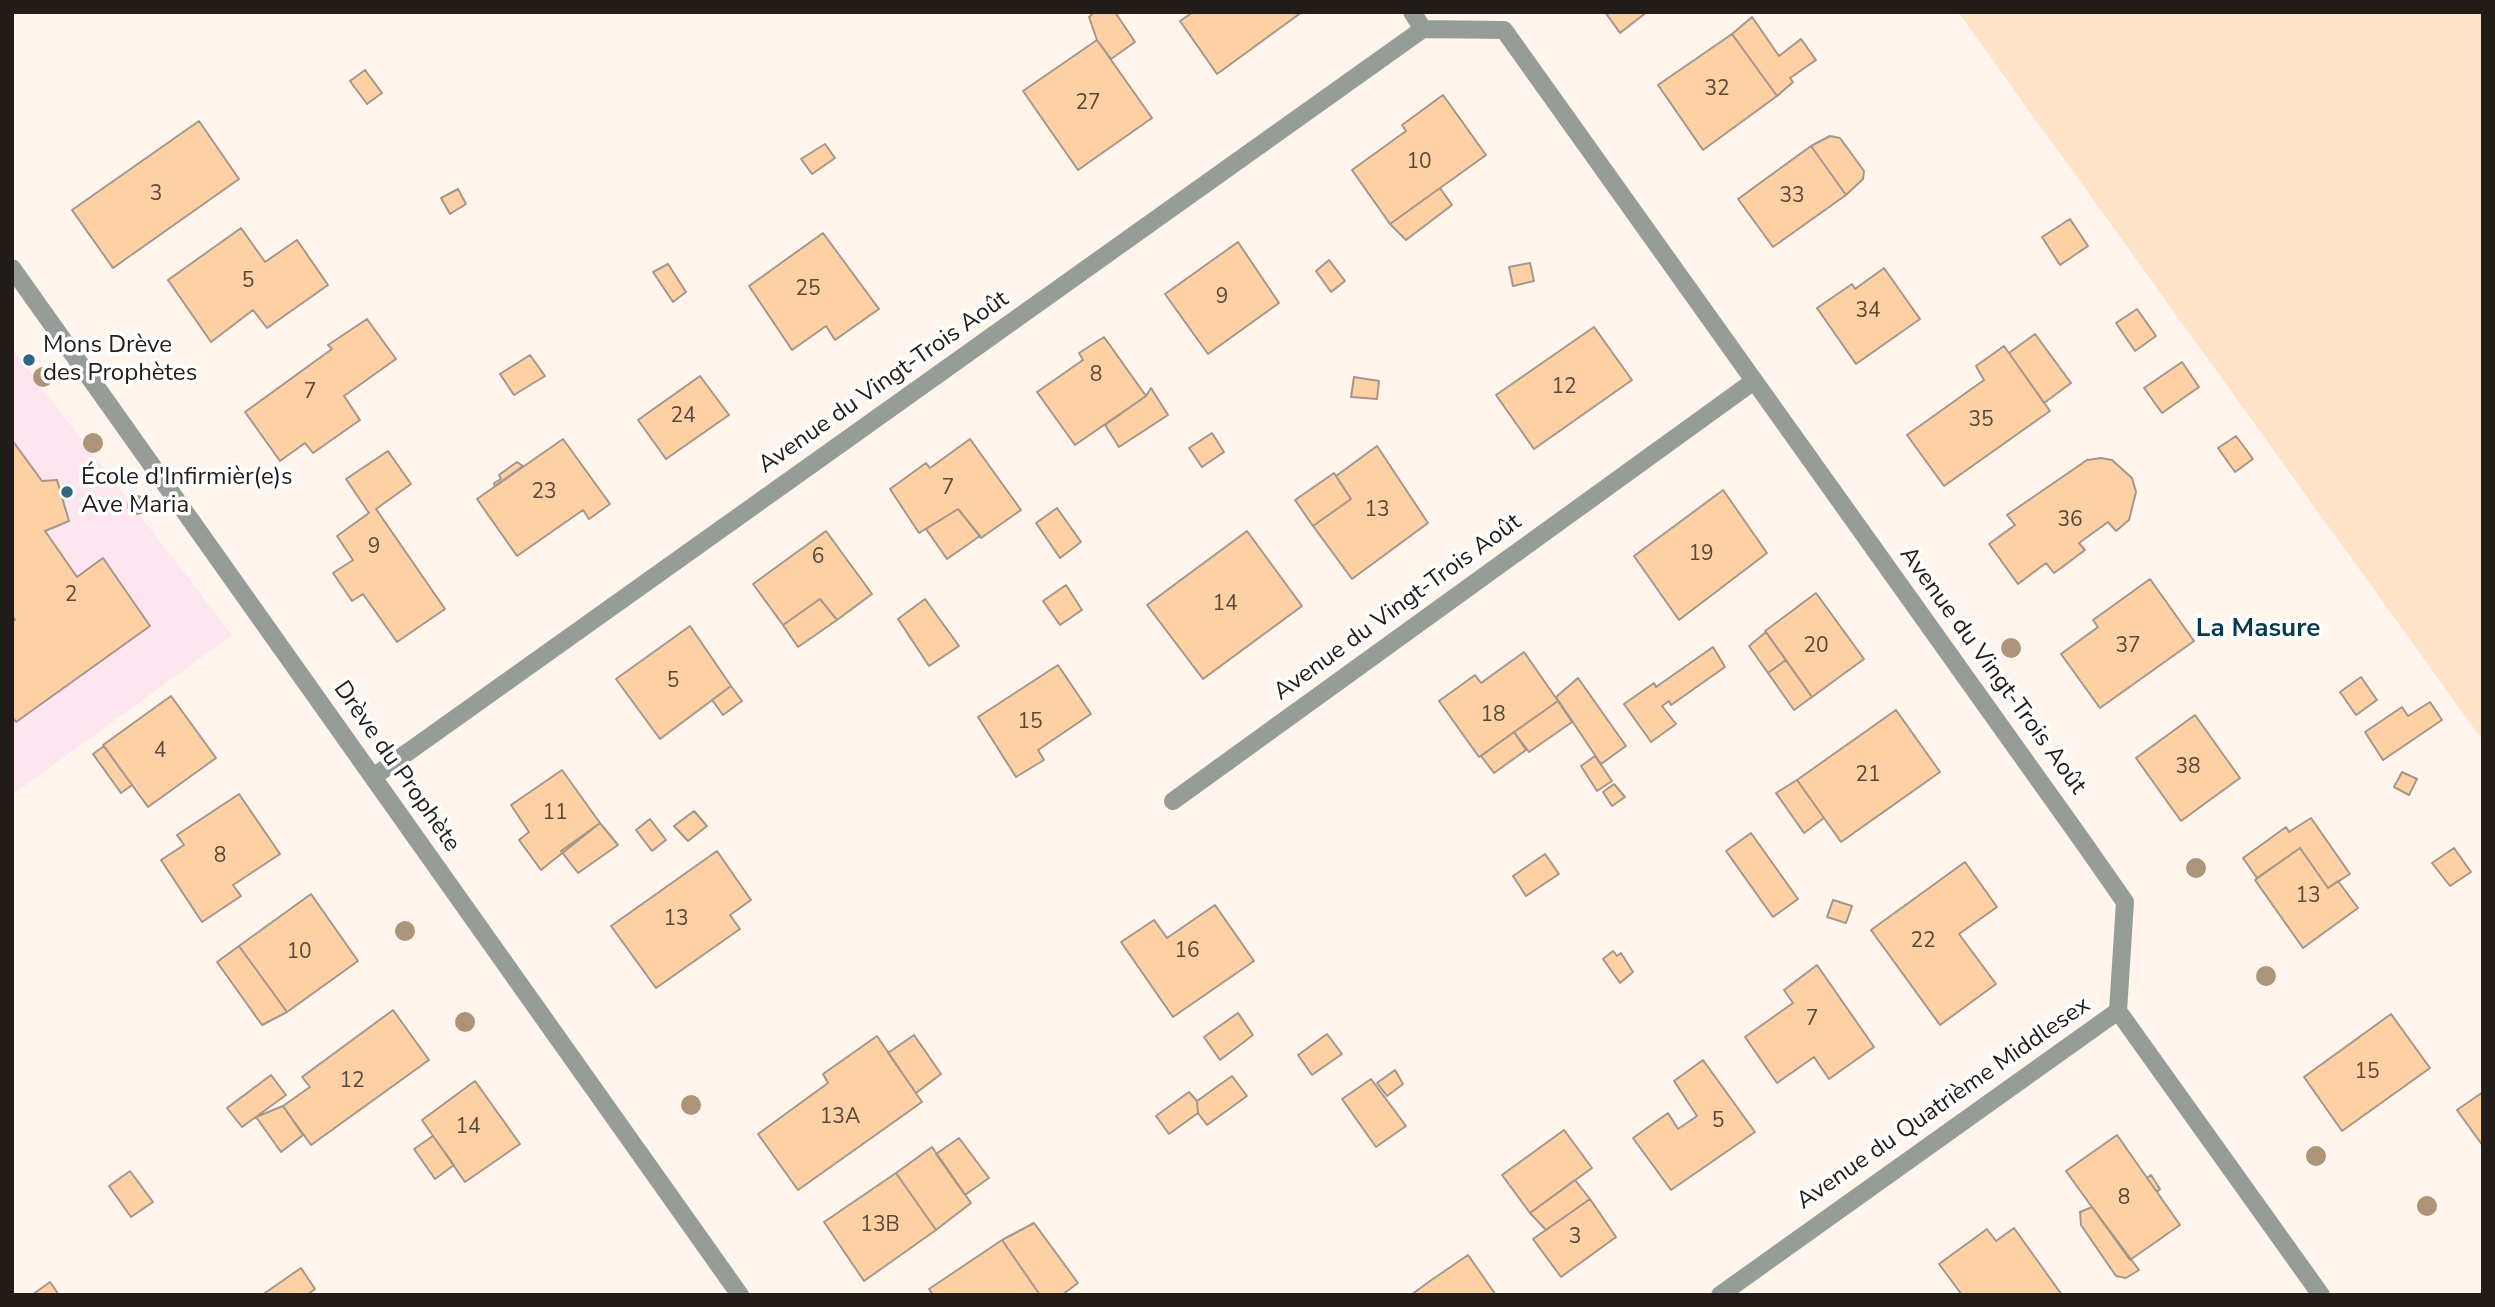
<!DOCTYPE html>
<html>
<head>
<meta charset="utf-8">
<style>
	body { margin:0 }
	#map { position:relative; width:2495px; height:1307px; overflow:hidden; background:#fff5ec; font-family:"Nunito Sans",sans-serif }
	canvas { display:block }
	.frame { position:absolute; inset:0; border:14px solid #211c18; pointer-events:none }
</style>
</head>
<body>
<div id="map">
<canvas width="2495" height="1307"></canvas>
<div class="frame"></div>
</div>
<script>
const g = document.querySelector('canvas').getContext('2d');
g.lineJoin = 'round';
function paint(path, color) { g.fillStyle = color; g.fill(path, 'evenodd'); }
function trace(path, color, width, dash) { g.strokeStyle = color; g.lineWidth = width; g.lineCap = dash ? 'butt' : 'round'; g.setLineDash(dash || []); g.stroke(path); }
function drawText(font, color, halo, rows, align = 'center') {
  g.font = font + ' "Nunito Sans",sans-serif'; g.lineWidth = 7; g.setLineDash([]); g.textBaseline = 'middle'; g.strokeStyle = halo; g.fillStyle = color; for (const [text, x, y, turn = 0] of rows) {
    g.save(); g.translate(x, y); g.rotate((+turn || 0) * Math.PI / 180); g.textAlign = isNaN(turn) ? turn : align; if (halo) g.strokeText(text, 0, 0); g.fillText(text, 0, 0); g.restore();
  }
}
const education = new Path2D(`
	M12,349L232,635L12,795Z`);
const green = new Path2D(`
	M1958,12H2483V741Z`);
const building = new Path2D(`
	M1095,12H1115L1135,42L1111,59L1097,40L1089,17Z
	M1193,12H1302L1217,74L1180,21Z
	M1605,12H1647L1620,33Z
	M1752,17L1779,56L1801,39L1816,60L1790,78L1793,82L1777,96L1732,34Z
	M1732,34L1777,96L1703,150L1658,85Z
	M1097,40L1152,118L1078,170L1023,91Z
	M365,70L382,93L367,104L350,81Z
	M1443,95L1486,155L1390,224L1352,170L1406,131L1402,125Z
	M199,121L239,179L113,268L72,210Z
	M1830,136L1840,138L1864,171L1863,179L1846,195L1811,146Z
	M825,144L835,158L812,174L801,159Z
	M1811,146L1846,195L1773,247L1738,199Z
	M1440,188L1452,205L1406,240L1390,224Z
	M458,189L466,204L450,214L441,198Z
	M2070,219L2088,246L2060,265L2042,237Z
	M241,228L265,262L297,240L328,285L267,328L253,310L211,342L168,280Z
	M823,233L879,309L835,340L826,326L792,350L749,286Z
	M1238,242L1279,303L1208,354L1165,294Z
	M1329,260L1345,281L1331,292L1316,271Z
	M1530,263L1534,281L1513,286L1509,267Z
	M668,264L686,292L673,302L653,272Z
	M1884,268L1920,319L1856,364L1817,308L1852,284L1855,289Z
	M2137,309L2156,336L2135,351L2116,323Z
	M367,319L396,359L344,396L360,420L313,453L305,443L280,461L245,412L332,349L328,345Z
	M1594,327L1632,380L1534,449L1496,395Z
	M2035,334L2071,383L2044,403L2009,353Z
	M1104,337L1146,396L1075,445L1037,392L1083,360L1079,353Z
	M2004,346L2050,411L1944,486L1907,435L1984,380L1976,366Z
	M530,355L545,376L514,395L500,374Z
	M2182,362L2199,387L2162,413L2144,388Z
	M700,376L729,415L666,459L638,420Z
	M1354,377L1379,381L1377,399L1351,397Z
	M1151,388L1168,415L1119,447L1105,425L1146,396Z
	M1212,433L1224,452L1202,467L1189,448Z
	M2236,436L2253,459L2235,472L2218,448Z
	M563,439L610,504L589,519L583,510L517,556L477,499Z
	M970,439L1021,510L981,538L958,509L919,533L890,489L926,463L930,468Z
	M12,440L42,481L57,480L69,521L45,531L77,577L103,558L150,626L16,722L12,717V622L15,620L12,615Z
	M1377,446L1428,523L1352,579L1313,526L1351,499L1336,476Z
	M388,451L411,484L376,509L445,609L397,642L363,594L352,601L333,573L353,560L337,536L369,513L346,479Z
	M2101,458L2112,460L2132,478L2136,492L2129,520L2116,531L2108,522L2079,543L2085,550L2061,568L2054,573L2046,563L2018,584L1989,544L2015,525L2007,515L2087,460Z
	M517,462L523,466L495,486L494,483L501,479L499,475Z
	M1334,473L1351,499L1313,526L1295,500Z
	M1723,490L1767,553L1679,620L1634,556Z
	M1057,508L1081,542L1060,558L1036,523Z
	M958,509L980,536L947,559L926,529Z
	M826,531L872,594L837,620L820,599L783,625L753,584Z
	M1247,531L1302,606L1203,679L1147,605Z
	M2150,579L2194,641L2100,708L2061,654L2098,627L2093,620Z
	M1066,585L1082,610L1060,625L1043,601Z
	M1816,593L1864,659L1812,697L1765,631Z
	M820,599L837,620L798,647L783,625Z
	M925,599L959,646L929,666L898,619Z
	M690,626L731,686L660,739L616,679Z
	M1766,632L1786,660L1768,673L1749,646Z
	M1713,647L1725,667L1671,705L1669,701L1662,706L1676,724L1651,742L1624,704L1654,683L1656,687Z
	M1524,652L1558,701L1479,757L1439,701L1475,675L1481,683Z
	M1786,660L1812,697L1794,710L1768,673Z
	M1058,665L1091,714L1038,750L1044,760L1016,777L978,717Z
	M2361,677L2377,700L2356,715L2340,692Z
	M1578,678L1626,746L1601,764L1556,697Z
	M731,686L742,701L723,715L712,700Z
	M171,696L216,758L148,807L103,745Z
	M1558,701L1572,722L1529,752L1514,732Z
	M2430,702L2442,720L2383,760L2365,732L2402,707L2408,716Z
	M1896,710L1940,772L1841,842L1797,780Z
	M2195,715L2240,778L2181,821L2136,758Z
	M1514,732L1526,750L1494,773L1481,756Z
	M104,746L132,785L121,793L93,754Z
	M1595,756L1612,781L1597,791L1581,766Z
	M562,770L600,823L541,870L519,840L529,832L511,805Z
	M2402,772L2417,779L2409,795L2394,787Z
	M1797,780L1824,818L1804,833L1776,793Z
	M1614,784L1625,797L1612,806L1603,792Z
	M239,794L280,854L233,885L241,896L202,922L161,860L184,845L177,835Z
	M694,811L707,826L688,841L674,826Z
	M2311,818L2350,874L2328,888L2300,848L2257,878L2243,858L2286,827L2289,832Z
	M650,819L666,840L652,851L636,830Z
	M600,823L618,845L578,873L561,851Z
	M1751,833L1798,899L1773,917L1726,851Z
	M2300,848L2328,888L2338,881L2358,908L2303,948L2255,880Z
	M2454,848L2471,872L2450,886L2432,863Z
	M717,851L751,900L730,915L740,929L656,988L611,926Z
	M1545,854L1559,874L1526,896L1513,876Z
	M1965,862L1997,907L1959,934L1996,984L1940,1025L1871,930Z
	M311,894L358,961L287,1012L239,946Z
	M1833,900L1852,906L1846,923L1827,917Z
	M1215,905L1254,961L1173,1017L1121,942L1154,920L1167,938Z
	M239,946L287,1012L262,1025L217,962Z
	M1613,951L1617,956L1621,953L1633,972L1620,983L1603,959Z
	M1817,965L1874,1047L1829,1079L1814,1057L1777,1083L1745,1037L1793,1003L1784,990Z
	M393,1010L429,1060L311,1145L283,1106L310,1087L302,1077Z
	M1238,1013L1253,1035L1220,1060L1204,1037Z
	M2391,1014L2430,1068L2342,1131L2304,1077Z
	M1327,1034L1342,1054L1312,1075L1298,1055Z
	M914,1035L941,1074L916,1093L888,1053Z
	M877,1036L922,1102L798,1190L758,1134L828,1083L823,1074Z
	M1703,1060L1755,1132L1671,1190L1633,1138L1668,1113L1678,1129L1697,1116L1674,1081Z
	M1395,1070L1403,1084L1387,1096L1377,1083Z
	M271,1075L286,1095L242,1127L227,1108Z
	M1232,1076L1247,1096L1207,1125L1198,1113L1197,1101Z
	M1371,1079L1406,1126L1376,1147L1342,1099Z
	M475,1081L520,1144L465,1182L422,1120Z
	M1189,1092L1197,1101L1198,1113L1169,1134L1156,1116Z
	M2483,1092V1146L2457,1110Z
	M283,1106L303,1135L281,1152L256,1117Z
	M1564,1130L1592,1168L1530,1213L1502,1175Z
	M2117,1135L2180,1225L2130,1260L2066,1171Z
	M433,1136L454,1165L435,1179L414,1149Z
	M959,1138L989,1178L965,1195L936,1154Z
	M932,1147L971,1203L936,1230L896,1173Z
	M130,1171L153,1202L131,1217L109,1186Z
	M896,1173L936,1230L864,1281L824,1222Z
	M2151,1175L2160,1189L2157,1192L2147,1178Z
	M1575,1180L1590,1199L1546,1230L1530,1213Z
	M1590,1199L1616,1237L1561,1277L1533,1239Z
	M2092,1207L2139,1270L2126,1278L2116,1276L2081,1225L2080,1212Z
	M1034,1223L1078,1283L1062,1295H1040L1002,1240Z
	M2014,1228L2062,1295H1962L1939,1264L1987,1229L1996,1241Z
	M1002,1240L1040,1295H933L929,1289Z
	M1468,1255L1496,1295H1411L1430,1281Z
	M301,1268L315,1289L307,1295H262Z
	M50,1282L59,1295H32Z`);
const minor = new Path2D(`
	M1412,12L1423,29L1504,30L2081,839L2125,902L2118,1011
	M12,268L740,1295
	M373,777L1423,29
	M1173,801L1754,381
	M2118,1011L2321,1295
	M1720,1295L2118,1011`);
const trees = [
	[43,377],
	[93,443],
	[137,505],
	[2011,648],
	[2196,868],
	[405,931],
	[2266,976],
	[465,1022],
	[691,1105],
	[2316,1156],
	[2427,1206]
];
const markers = [
	[29,360,7,"#2d6780"],
	[67,492,7,"#2d6780"]
];
const numberNames = [
	["32",1717,90],
	["27",1088,104],
	["10",1419,163],
	["3",156,195],
	["33",1792,197],
	["5",248,282],
	["25",808,290],
	["9",1222,298],
	["34",1868,312],
	["8",1096,376],
	["12",1564,388],
	["7",310,393],
	["24",683,417],
	["35",1981,421],
	["7",948,489],
	["23",544,493],
	["13",1377,511],
	["36",2070,521],
	["9",374,548],
	["19",1701,555],
	["6",818,558],
	["2",71,596],
	["14",1225,605],
	["20",1816,647],
	["37",2128,647],
	["5",673,682],
	["18",1493,716],
	["15",1030,723],
	["4",160,752],
	["38",2188,768],
	["21",1868,776],
	["11",555,814],
	["8",220,857],
	["13",2308,897],
	["13",676,920],
	["22",1923,942],
	["16",1187,952],
	["10",299,953],
	["7",1812,1020],
	["15",2367,1073],
	["12",352,1082],
	["13A",840,1118],
	["5",1718,1122],
	["14",468,1128],
	["8",2124,1199],
	["13B",880,1226],
	["3",1575,1238]
];
const poiNames = [
	["Mons Drève",43,346],
	["des Prophètes",43,374],
	["École d'Infirmièr(e)s",81,478],
	["Ave Maria",81,506]
];
const streetNames = [
	["Avenue du Vingt-Trois Août",884,383,-35],
	["Avenue du Vingt-Trois Août",1398,608,-36],
	["Avenue du Vingt-Trois Août",1992,671,54],
	["Drève du Prophète",396,767,55],
	["Avenue du Quatrième Middlesex",1944,1104,-35]
];
const neighbourhoodNames = [
	["La Masure",2258,630]
];
paint(education, '#fee5ef');
paint(green, '#ffe3c9');
paint(building, '#ffd0a3');
trace(building, '#a3978d', 2);
trace(minor, '#969d99', 18);
g.fillStyle = '#ad9478';
for (const [x, y] of trees) { g.beginPath(); g.arc(x, y, 10, 0, 2 * Math.PI); g.fill(); }
for (const [x, y, r, color] of markers) { const dot = new Path2D(); dot.arc(x, y, r, 0, 2 * Math.PI); g.fillStyle = color; g.fill(dot); trace(dot, '#fff', 2.5); }
drawText('21px', '#58493b', null, numberNames);
drawText('24px', '#211c18', '#fff', poiNames, 'left');
drawText('24px', '#211c18', '#fff', streetNames);
drawText('bold 26px', '#073a4d', '#fff', neighbourhoodNames);
</script>
</body>
</html>
